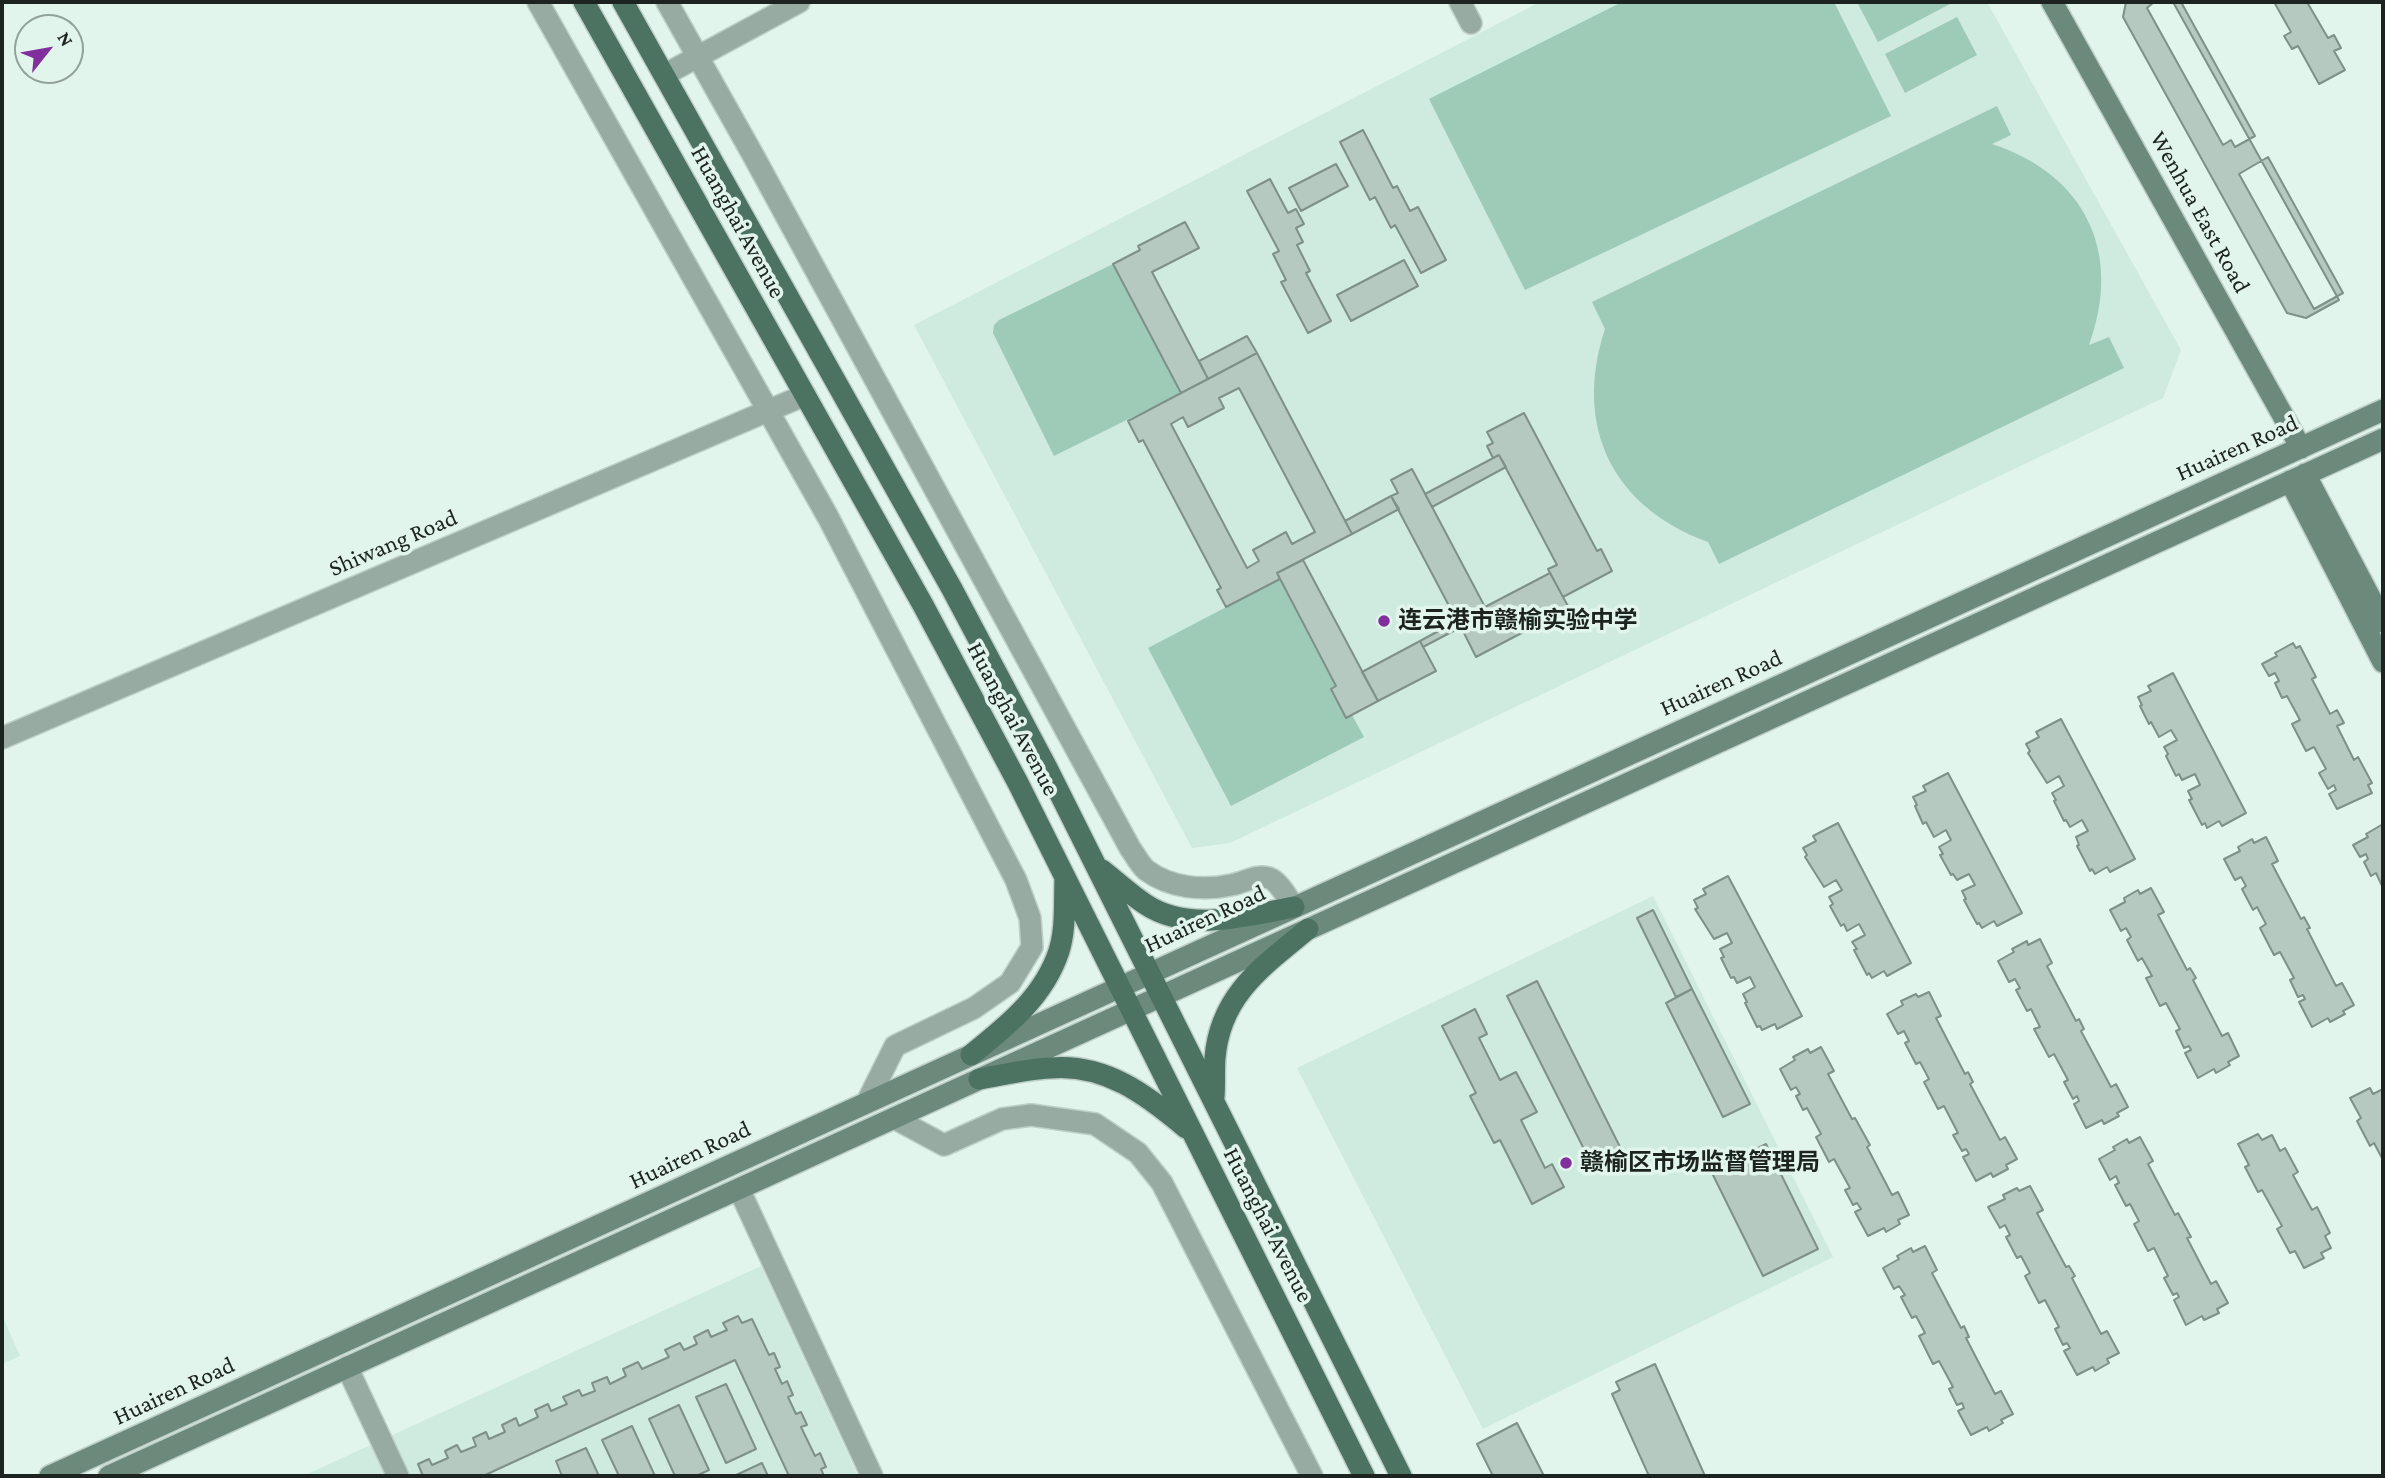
<!DOCTYPE html>
<html>
<head>
<meta charset="utf-8">
<style>
	body { margin:0 }
	#map { position:relative; width:2385px; height:1478px; overflow:hidden; background:#e1f5ec; font-family:"Crimson Pro",serif }
	canvas { display:block }
	.frame { position:absolute; inset:0; border:4px solid #1c2320; pointer-events:none }
	.north { position:absolute; left:14px; top:14px; width:70px; height:70px; box-sizing:border-box; background:#e1f5ec; border:2px solid #92a19a; border-radius:50%; rotate:59deg; font-size:19px; font-weight:700; line-height:28px; text-align:center; color:#1c2320 }
	.north::after { content:''; display:block; margin:auto; width:24px; height:32px; background:#822f9e; clip-path:polygon(50% 0,100% 100%,50% 72%,0 100%) }
</style>
</head>
<body>
<div id="map">
<canvas width="2385" height="1478"></canvas>
<div class="frame"></div>
<div class="north">N</div>
</div>
<script>
const g = document.querySelector('canvas').getContext('2d');
g.lineJoin = 'round';
function paint(path, color) { g.fillStyle = color; g.fill(path, 'evenodd'); }
function trace(path, color, width, dash) { g.strokeStyle = color; g.lineWidth = width; g.lineCap = dash ? 'butt' : 'round'; g.setLineDash(dash || []); g.stroke(path); }
function drawText(font, color, halo, rows, align = 'center') {
  g.font = font + ' "Crimson Pro","Noto Sans SC",serif'; g.lineWidth = 7; g.setLineDash([]); g.textBaseline = 'middle'; g.strokeStyle = halo; g.fillStyle = color; for (const [text, x, y, turn = 0] of rows) {
    g.save(); g.translate(x, y); g.rotate((+turn || 0) * Math.PI / 180); g.textAlign = isNaN(turn) ? turn : align; if (halo) g.strokeText(text, 0, 0); g.fillText(text, 0, 0); g.restore();
  }
}
const built = new Path2D(`
	M1540,2H1987L2181,350L2163,398L1230,843L1192,848L914,325Z
	M1653,896L1833,1257L1483,1429L1297,1068Z
	M761,1266L858,1476H303Z
	M2,1315L20,1356L2,1364Z`);
const green = new Path2D(`
	M1622,2H1834L1891,116L1525,290L1429,99Z
	M1861,2H1948L1950,4L1878,42L1858,4Z
	M1957,17L1977,55L1905,93L1885,54Z
	M1997,106L2011,135L1992,144C2086,175 2123,253 2089,345L2109,337L2124,368L1719,564L1708,542C1612,507 1573,426 1605,329L1592,302Z
	M1113,264L1181,393L1054,456L993,333L994,325L999,320Z
	M1280,579L1336,686L1331,689L1346,718L1352,715L1364,737L1231,806L1148,648Z`);
const building = new Path2D(`
	M2126,2H2173L2339,300L2306,318L2287,313L2123,17Z
	M2154,2H2181L2255,136L2235,147L2231,140L2223,145L2147,8Z
	M2274,2H2307L2328,38L2334,35L2341,48L2334,51L2345,70L2319,84L2298,46L2292,49L2284,36L2291,32Z
	M1363,130L1393,188L1397,186L1410,211L1418,207L1446,260L1421,273L1395,225L1391,228L1375,197L1370,200L1340,142Z
	M2268,157L2343,293L2314,309L2239,174Z
	M1336,164L1348,186L1301,211L1289,188Z
	M1270,179L1288,213L1296,209L1304,224L1296,228L1303,242L1297,245L1310,271L1306,273L1331,321L1308,333L1281,282L1286,280L1273,254L1279,251L1247,191Z
	M1185,222L1199,248L1152,272L1208,379L1181,393L1113,264L1140,250L1138,246Z
	M1404,260L1418,286L1351,321L1337,295Z
	M1247,336L1257,353L1208,379L1199,361Z
	M1257,353L1352,534L1277,573L1280,579L1226,607L1217,590L1221,588L1143,440L1139,442L1128,421ZM1239,388L1315,532L1292,544L1286,532L1253,550L1259,561L1247,568L1171,424L1183,417L1188,427L1224,408L1219,398Z
	M1524,413L1597,551L1601,549L1612,571L1563,597L1548,569L1557,565L1499,455L1493,458L1487,446L1493,443L1487,432Z
	M1499,455L1506,467L1432,507L1425,494Z
	M1412,469L1485,607L1550,573L1569,608L1476,657L1461,627L1423,647L1420,641L1457,621L1391,496L1398,493L1391,480Z
	M1391,496L1399,509L1352,534L1345,521Z
	M1303,560L1378,701L1346,718L1331,689L1336,686L1277,573Z
	M1420,641L1436,671L1378,701L1362,672Z
	M2293,643L2296,648L2300,646L2316,677L2312,679L2330,714L2337,710L2344,723L2337,726L2354,760L2358,757L2372,783L2368,785L2372,793L2337,809L2329,794L2336,790L2334,785L2328,789L2319,773L2326,769L2314,747L2306,751L2292,724L2300,720L2287,696L2282,698L2275,683L2279,681L2275,673L2269,676L2262,664L2277,656L2275,653Z
	M2173,673L2246,813L2222,826L2219,821L2207,828L2205,823L2202,825L2189,800L2192,799L2188,791L2200,785L2195,774L2182,780L2179,774L2176,776L2166,756L2168,754L2164,747L2177,740L2171,730L2159,737L2151,722L2149,724L2140,706L2142,705L2138,697L2151,691L2148,686Z
	M2061,719L2135,859L2110,872L2107,867L2095,874L2092,869L2090,871L2077,846L2079,845L2076,837L2088,831L2082,820L2070,827L2066,820L2064,821L2054,801L2056,800L2052,793L2064,786L2059,776L2047,783L2028,753L2030,751L2026,744L2039,737L2036,732Z
	M1948,773L2022,913L1997,926L1994,921L1982,928L1979,923L1977,924L1964,900L1966,899L1962,891L1975,885L1969,874L1957,880L1953,874L1951,875L1940,855L1943,854L1939,847L1951,840L1946,830L1934,837L1926,822L1923,824L1915,806L1917,805L1913,797L1926,791L1923,786Z
	M1838,823L1911,963L1887,976L1884,971L1872,978L1869,973L1867,975L1854,950L1857,949L1852,942L1865,935L1859,924L1847,931L1844,924L1841,926L1830,906L1833,904L1829,897L1842,890L1836,880L1824,887L1805,857L1807,855L1803,848L1816,841L1813,836Z
	M2383,824V888L2376,873L2371,876L2364,862L2368,859L2366,854L2360,857L2353,845L2368,837L2366,834Z
	M2266,837L2278,861L2272,864L2301,919L2304,917L2310,928L2307,929L2336,986L2342,983L2354,1005L2343,1011L2345,1014L2330,1022L2328,1018L2312,1027L2299,1002L2305,999L2303,995L2298,997L2290,980L2294,978L2280,952L2274,955L2260,928L2266,924L2257,907L2253,910L2242,889L2246,886L2241,877L2235,880L2224,859L2240,851L2238,847L2252,839L2254,843Z
	M1728,876L1802,1016L1777,1029L1775,1024L1762,1030L1760,1026L1757,1027L1745,1003L1747,1002L1743,994L1755,987L1750,977L1737,983L1734,977L1731,978L1721,958L1724,957L1720,949L1732,943L1727,933L1714,939L1695,909L1698,908L1694,900L1706,894L1703,889Z
	M2151,888L2164,912L2158,915L2187,970L2190,968L2196,978L2193,980L2222,1036L2228,1033L2239,1056L2228,1062L2230,1065L2216,1073L2214,1069L2198,1078L2185,1053L2191,1050L2189,1046L2184,1048L2176,1031L2180,1029L2166,1003L2160,1006L2146,978L2152,976L2142,958L2138,961L2127,940L2131,937L2126,928L2121,931L2110,910L2125,902L2124,898L2138,890L2140,894Z
	M1653,910L1692,989L1676,997L1637,918Z
	M2040,939L2052,963L2047,966L2076,1021L2079,1019L2084,1029L2081,1031L2111,1087L2116,1084L2128,1107L2117,1113L2119,1116L2104,1124L2102,1120L2086,1128L2074,1104L2079,1101L2077,1096L2073,1099L2064,1082L2068,1080L2054,1054L2049,1057L2034,1029L2040,1027L2031,1009L2027,1011L2016,990L2020,988L2015,979L2009,982L1998,961L2014,952L2012,949L2027,941L2028,945Z
	M1537,981L1626,1159L1596,1173L1507,996Z
	M1692,989L1750,1104L1723,1117L1666,1003Z
	M1929,992L1941,1016L1936,1018L1965,1074L1968,1072L1973,1082L1970,1084L2000,1140L2005,1137L2017,1159L2006,1165L2008,1169L1993,1177L1991,1173L1976,1181L1963,1157L1969,1154L1966,1149L1962,1151L1953,1135L1958,1133L1944,1106L1938,1109L1924,1082L1929,1079L1920,1062L1916,1064L1905,1043L1909,1041L1904,1031L1898,1034L1887,1014L1903,1005L1901,1001L1916,994L1918,997Z
	M1475,1009L1487,1034L1479,1038L1500,1080L1516,1072L1537,1112L1521,1120L1545,1168L1552,1164L1564,1187L1532,1204L1500,1140L1494,1143L1470,1096L1476,1093L1442,1026Z
	M1821,1047L1834,1071L1828,1074L1852,1119L1855,1118L1870,1145L1867,1147L1892,1195L1898,1192L1909,1215L1898,1220L1900,1224L1886,1232L1884,1228L1868,1236L1855,1212L1861,1209L1857,1203L1853,1205L1845,1190L1850,1188L1834,1159L1829,1162L1816,1137L1821,1134L1807,1108L1803,1110L1796,1096L1800,1094L1796,1087L1791,1090L1780,1069L1795,1060L1793,1057L1808,1049L1810,1053Z
	M2370,1088L2373,1094L2383,1089V1160L2374,1143L2370,1146L2357,1121L2361,1118L2350,1098Z
	M2258,1134L2262,1140L2272,1135L2280,1151L2285,1148L2298,1172L2293,1175L2312,1210L2317,1207L2330,1233L2325,1236L2331,1248L2321,1253L2324,1258L2304,1268L2295,1251L2290,1253L2277,1229L2282,1226L2262,1190L2258,1192L2245,1167L2249,1165L2238,1144Z
	M2140,1137L2153,1161L2148,1164L2175,1215L2178,1213L2191,1237L2187,1238L2211,1284L2216,1281L2228,1303L2217,1309L2219,1313L2204,1320L2202,1316L2186,1325L2174,1300L2179,1297L2177,1293L2173,1295L2164,1278L2168,1276L2154,1248L2148,1251L2134,1224L2139,1221L2130,1204L2126,1206L2115,1185L2119,1183L2116,1176L2110,1180L2099,1159L2115,1150L2113,1147L2127,1139L2129,1143Z
	M1766,1144L1818,1249L1763,1276L1711,1171Z
	M2030,1186L2043,1210L2037,1213L2066,1267L2069,1266L2075,1276L2072,1278L2101,1334L2107,1331L2119,1353L2107,1359L2109,1363L2095,1371L2093,1367L2077,1375L2064,1351L2070,1348L2067,1343L2063,1345L2055,1329L2059,1327L2045,1300L2039,1303L2025,1276L2030,1273L2021,1256L2017,1258L2006,1237L2010,1235L2005,1225L2000,1228L1988,1207L2005,1199L2003,1195L2017,1188L2019,1191Z
	M1925,1246L1937,1270L1932,1273L1961,1328L1964,1326L1969,1337L1966,1338L1995,1394L2001,1391L2013,1414L2001,1420L2003,1423L1989,1431L1987,1427L1971,1435L1958,1411L1964,1408L1962,1403L1957,1405L1949,1389L1953,1387L1939,1361L1933,1364L1919,1336L1925,1333L1916,1316L1912,1318L1901,1297L1905,1295L1899,1286L1894,1289L1883,1268L1899,1259L1897,1256L1911,1248L1913,1252Z
	M738,1316L742,1323L752,1319L769,1355L774,1353L780,1367L775,1369L782,1384L787,1381L793,1395L788,1397L796,1414L801,1412L807,1425L801,1427L815,1456L820,1453L826,1467L821,1469L824,1476H789L735,1360L483,1476H423L418,1464L429,1459L432,1465L448,1458L445,1451L457,1445L461,1452L476,1446L473,1438L486,1432L489,1439L505,1432L502,1425L516,1418L519,1426L538,1417L535,1410L548,1404L551,1411L567,1404L563,1397L579,1390L582,1396L595,1391L592,1383L607,1377L610,1384L626,1376L623,1369L638,1362L642,1369L669,1357L665,1350L680,1343L684,1350L697,1344L694,1337L708,1330L711,1337L727,1330L723,1323Z
	M1655,1364L1705,1476H1649L1612,1394L1620,1390L1616,1382Z
	M726,1384L756,1449L726,1463L696,1397Z
	M679,1405L709,1470L696,1476H675L649,1419Z
	M1517,1423L1544,1476H1493L1477,1444Z
	M632,1426L655,1476H619L602,1440Z
	M586,1448L599,1476H562L556,1461Z
	M762,1463L768,1476H734Z`);
const street = new Path2D(`
	M538,2L828,517L1016,880L1030,918L1032,947L1010,983L974,1008L895,1046L867,1102
	M667,2L753,155L1130,848C1135,855 1140,865 1146,870C1170,888 1203,891 1231,885C1243,883 1257,874 1269,878C1279,881 1288,899 1294,907
	M1460,2L1471,23
	M664,75L799,2
	M2,738L805,395
	M894,1118L944,1145L1002,1119L1031,1115L1095,1124L1138,1153L1162,1183L1312,1476
	M739,1189L872,1476
	M347,1367L398,1476`);
const secondary = new Path2D(`
	M2052,2L2301,448
	M2305,474L2383,622
	M2290,481L2383,662
	M50,1476L2383,410
	M109,1476L2383,439`);
const primary = new Path2D(`
	M584,2L923,605L1018,783L1364,1476
	M623,2L952,589L1047,768L1401,1476
	M1102,870C1116,881 1130,894 1145,904C1188,933 1247,916 1294,907
	M971,1055C1007,1026 1044,997 1059,951C1066,929 1064,903 1065,880
	M979,1079C1003,1075 1026,1069 1050,1068C1105,1063 1147,1095 1186,1128
	M1214,1097C1215,1084 1214,1071 1215,1058C1220,995 1263,966 1308,929`);
const markers = [
	[1384,621,7,"#822f9e"],
	[1566,1163,7,"#822f9e"]
];
const streetNames = [
	["Wenhua East Road",2200,212,61],
	["Huanghai Avenue",738,222,61],
	["Huairen Road",2237,448,-24],
	["Shiwang Road",393,543,-23],
	["Huairen Road",1721,683,-24],
	["Huanghai Avenue",1013,719,62],
	["Huairen Road",1205,919,-25],
	["Huairen Road",690,1155,-25],
	["Huanghai Avenue",1268,1225,63],
	["Huairen Road",174,1391,-25]
];
const poiNames = [
	["连云港市赣榆实验中学",1398,621],
	["赣榆区市场监督管理局",1580,1163]
];
paint(built, '#cfeade');
paint(green, '#9dcbb7');
paint(building, '#b6c9c0');
trace(building, '#7e9088', 2);
trace(street, '#becfc7', 24);
trace(secondary, '#becfc7', 24);
trace(primary, '#becfc7', 24);
trace(street, '#97aba2', 21);
trace(secondary, '#6c8a7c', 21);
trace(primary, '#4c7262', 21);
for (const [x, y, r, color] of markers) { const dot = new Path2D(); dot.arc(x, y, r, 0, 2 * Math.PI); g.fillStyle = color; g.fill(dot); trace(dot, '#e1f5ec', 2.5); }
drawText('24px', '#1c2320', '#e1f5ec', streetNames);
drawText('bold 24px', '#1c2320', '#e1f5ec', poiNames, 'left');
</script>
</body>
</html>
